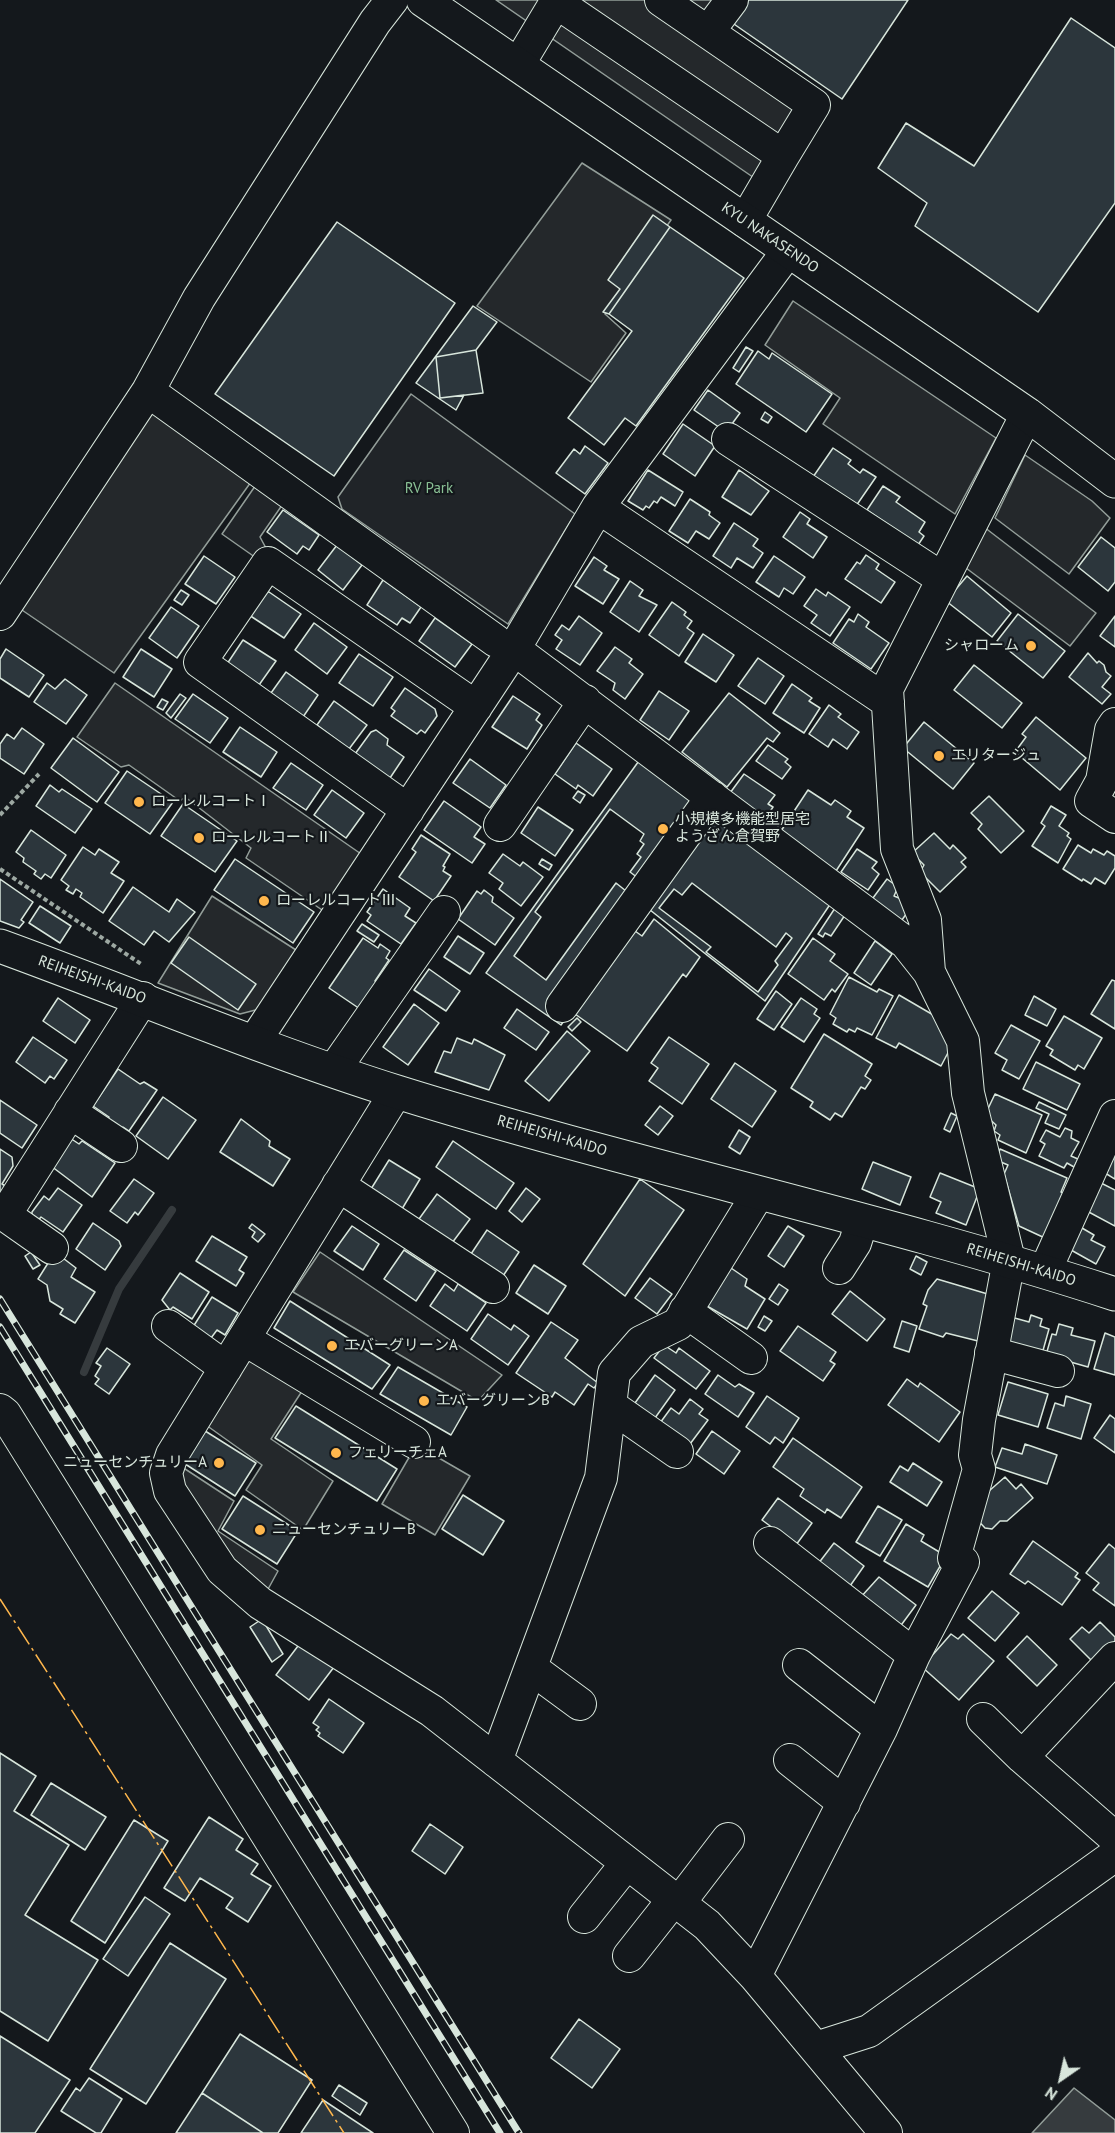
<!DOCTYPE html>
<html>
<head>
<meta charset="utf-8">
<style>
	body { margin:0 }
	#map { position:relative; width:1115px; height:2133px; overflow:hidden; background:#14181c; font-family:"PT Sans",sans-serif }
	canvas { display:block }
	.north { position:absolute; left:1031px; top:2049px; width:60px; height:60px; -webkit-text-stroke:4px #14181c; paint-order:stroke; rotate:214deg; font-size:16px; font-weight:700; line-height:24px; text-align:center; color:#d8e6dc }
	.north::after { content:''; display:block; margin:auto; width:21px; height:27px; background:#d8e6dc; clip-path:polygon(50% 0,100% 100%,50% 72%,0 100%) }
</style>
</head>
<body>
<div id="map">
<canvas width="1115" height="2133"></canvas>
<div class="north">N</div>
</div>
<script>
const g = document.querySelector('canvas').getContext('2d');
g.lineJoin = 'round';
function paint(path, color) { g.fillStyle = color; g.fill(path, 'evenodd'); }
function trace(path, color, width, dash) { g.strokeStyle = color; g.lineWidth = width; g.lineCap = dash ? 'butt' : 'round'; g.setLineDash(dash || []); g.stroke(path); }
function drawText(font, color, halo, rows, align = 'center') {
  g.font = font + ' "PT Sans","Noto Sans JP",sans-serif'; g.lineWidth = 4.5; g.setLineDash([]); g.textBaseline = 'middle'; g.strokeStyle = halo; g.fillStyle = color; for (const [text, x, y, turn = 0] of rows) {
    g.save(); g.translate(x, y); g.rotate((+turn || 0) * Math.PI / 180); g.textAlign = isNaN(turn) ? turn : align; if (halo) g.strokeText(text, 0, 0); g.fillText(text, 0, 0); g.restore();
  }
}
const green = new Path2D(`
	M411,394L575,514L508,624L342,509L338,497Z
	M260,479L287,498L260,537L267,550L259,560L222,534Z`);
const parking = new Path2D(`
	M496,0H722L701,32L806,105L760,182Z
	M582,163L671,220L605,314L626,333L591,382L477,306Z
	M793,301L996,438L955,514L823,424L840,398L765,345Z
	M155,405L256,475L114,673L19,608Z
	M1025,455L1092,501L1110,518L1069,574L995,518Z
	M984,527L1096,613L1070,646L966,568Z
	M115,683L364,856L325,912L246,858L251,848L185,797L180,801L129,765L121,767L77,737Z
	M212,896L296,950L267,1007L240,1014L158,983Z
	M320,1252L502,1375L478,1401L293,1292Z
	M254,1351L470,1476L435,1535L382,1504L411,1454L304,1388L271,1439L333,1481L303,1530L246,1490L262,1465L206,1425Z
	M179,1465L234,1501L218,1531L278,1571L267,1591L232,1565L180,1482Z`);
const water = new Path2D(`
	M1074,2088L1115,2120V2133H1032Z`);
const stream = new Path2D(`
	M84,1372L119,1289L172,1210`);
const building = new Path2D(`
	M746,0H908L842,99L731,22Z
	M1071,18L1115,48V203L1038,312L915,226L927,203L878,168L906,123L974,166Z
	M653,215L670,227L609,314L603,312L620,289L608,280Z
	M337,222L455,303L334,476L215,394Z
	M670,227L744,278L636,426L625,418L604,445L568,418L632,331L609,314Z
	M473,306L497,322L476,350L436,357L440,398L464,395L456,410L416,383Z
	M746,347L753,351L739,372L733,368Z
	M476,350L483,393L440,398L436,357Z
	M758,351L769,359L772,353L832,394L806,432L736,384Z
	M708,390L740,413L726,432L694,410Z
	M765,412L772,417L768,423L761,419Z
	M683,424L715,446L695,476L663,454Z
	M585,446L608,463L585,494L556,473L574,449L580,454Z
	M833,448L851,460L848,464L860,473L863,469L876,477L856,506L813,477Z
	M648,470L683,492L675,506L661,497L657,503L654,501L649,508L646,506L643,510L628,501Z
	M739,470L769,491L751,515L722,497Z
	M883,486L900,497L896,502L925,522L919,532L924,536L918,545L867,510Z
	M690,499L710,512L709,515L720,523L709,539L696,531L688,543L669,531Z
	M283,510L319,535L309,550L303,546L297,554L267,532Z
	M800,512L810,519L807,524L827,537L813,558L783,537Z
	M734,523L758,539L753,546L763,553L753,568L737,558L731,568L713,556Z
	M1101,537L1115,548V582L1108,591L1078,567Z
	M337,545L362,565L343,590L318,570Z
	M866,555L879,564L876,569L895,582L881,603L845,579L857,562L860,564Z
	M204,556L235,577L216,604L185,584Z
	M774,556L805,577L793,594L784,588L779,597L756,582Z
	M594,557L607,566L604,570L619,579L603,604L575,586Z
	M967,576L1011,613L992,637L946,601Z
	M383,580L421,607L410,623L402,618L397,625L367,605Z
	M630,581L643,590L639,596L657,605L639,632L610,612Z
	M816,589L826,596L828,592L850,607L830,636L811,623L817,615L804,606Z
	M181,590L189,595L182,605L174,600Z
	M265,592H269L301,614L284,638L249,615Z
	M672,602L686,612L684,615L692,621L687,628L694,633L679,656L649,635Z
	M171,607L199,626L177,658L149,638Z
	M858,614L869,622L866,627L889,643L871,669L833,643L849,619L854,622Z
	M1018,614L1065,651L1043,678L997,641Z
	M579,616L602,633L580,665L556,649L562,640L555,635L562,625L569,630Z
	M1115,616V647L1100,636Z
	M435,618L472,644L455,667L419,641Z
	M314,623L347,647L327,674L295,650Z
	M703,634L734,655L716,682L685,662Z
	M243,640L276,661L259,685L227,664Z
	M615,647L632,659L629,663L643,674L625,699L613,690L615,683L597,671Z
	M6,649L44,675L29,697L0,678V659Z
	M141,649L172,669L154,697L123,677Z
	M1088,653L1097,663L1099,661L1104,665L1106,672L1111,676L1102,687L1111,694L1102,704L1069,677Z
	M359,654L393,677L373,706L339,683Z
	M758,658L784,676L765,704L738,686Z
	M974,665L1022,703L1002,728L954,690Z
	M286,672L318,695L303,717L271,693Z
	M65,679L87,695L66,724L34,702L47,683L55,689Z
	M792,684L812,698L809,701L820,708L804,733L773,713Z
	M405,688L435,709L437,716L425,733L421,730L417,734L391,716L395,711L391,708Z
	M659,691L689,711L669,740L640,720Z
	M729,693L780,733L773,742L767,738L727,787L682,752Z
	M180,694L186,698L171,718L166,713Z
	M193,694L228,718L210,743L175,719Z
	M513,696L540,714L536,720L542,725L527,749L492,727Z
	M162,699L168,702L163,710L157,707Z
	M334,701L367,725L349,749L317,725Z
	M829,705L841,714L838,717L859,732L847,749L833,739L828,747L809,734Z
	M1036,717L1086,758L1060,790L1015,752L1026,737L1022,734Z
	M924,722L974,763L953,789L903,748Z
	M240,727L277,752L261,777L223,752Z
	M22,728L44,744L24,774L0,758V744L7,734L14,739Z
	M376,730L388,739L387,745L404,757L390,778L355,754L371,732Z
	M73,738L119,772L97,802L51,768Z
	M576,743L612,769L593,796L578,785L576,789L555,774Z
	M768,745L788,759L785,762L791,767L782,779L756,761Z
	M641,758L833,900L765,1001L645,906L561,1025L486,973Z
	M470,759L506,785L490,808L453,783Z
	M291,763L323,785L306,810L273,788Z
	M127,771L173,802L150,834L105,803Z
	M744,774L775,795L768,804L773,807L766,818L730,793Z
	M50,785L59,792L62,789L92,809L75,833L36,806Z
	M332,790L364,813L346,838L314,815Z
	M808,790L831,805L835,800L851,811L847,817L864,828L836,871L779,834Z
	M578,791L585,795L580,803L573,798Z
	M989,796L1024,831L1001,853L978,829L982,824L971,813Z
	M444,801L481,827L474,837L485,844L472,863L424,830Z
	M183,804L237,841L215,872L161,836Z
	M1051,806L1066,815L1059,826L1069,833L1067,836L1071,839L1058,863L1032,846L1045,826L1041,823Z
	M538,807L573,830L555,856L521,833Z
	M610,809L644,834L640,841L644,844L637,854L641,857L630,872L642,881L631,895L616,883L546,980L514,956L541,917L535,912Z
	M31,830L66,855L51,878L45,874L41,879L34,874L36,871L23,862L24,858L16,852Z
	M934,833L950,849L953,845L966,858L961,862L966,867L940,892L920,872L924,865L912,853Z
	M421,835L450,854L443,866L445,867L443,871L451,876L434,901L399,877L416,852L412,849Z
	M1078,845L1091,853L1093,849L1104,855L1107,851L1115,856V868L1105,884L1095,878L1091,884L1083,879L1082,881L1063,869Z
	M83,847L95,855L99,849L119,862L111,873L124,881L103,913L80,897L82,893L76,889L73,894L66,890L69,886L61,880Z
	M857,849L877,862L872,868L879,874L868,890L841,872Z
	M503,854L520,866L523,862L543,877L521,906L499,889L503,883L489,873Z
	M235,859L314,912L293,943L214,890Z
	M542,859L552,865L549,870L539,864Z
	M0,879L33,902L21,920L24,922L19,928L0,921Z
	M887,879L898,887L894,896L904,900L907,913L899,924L870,902Z
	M692,883L776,947L786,933L792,938L775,961L778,965L758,992L706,952L711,947L659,908L674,889L682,895Z
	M133,887L169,912L177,899L195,912L169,942L154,931L144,945L109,921Z
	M383,889L410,908L405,916L416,923L401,944L367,921L371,915L367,912Z
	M484,890L493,897L492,902L514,918L495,945L458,919L477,891L481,894Z
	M837,905L847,912L831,936L825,933L823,937L818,934Z
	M40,906L71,926L60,943L29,923Z
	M654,919L700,957L686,977L683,974L627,1051L575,1014L635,931L642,936Z
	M362,924L379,935L374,942L357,931Z
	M458,936L484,953L470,974L444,957Z
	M189,937L256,984L238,1010L171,963Z
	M363,938L378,948L380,944L390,951L386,958L389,960L375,981L377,983L360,1009L329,988Z
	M813,938L835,954L830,961L848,974L835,992L832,989L824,1000L788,974Z
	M875,941L892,954L871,985L854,973Z
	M429,969L460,991L446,1011L414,990Z
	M849,977L877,992L879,989L893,996L872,1035L857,1028L855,1032L849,1029L847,1032L833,1024L836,1018L830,1014Z
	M1112,980L1115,981V1029L1091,1014Z
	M776,991L792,1004L774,1030L757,1019Z
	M899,995L935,1016L951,1047L941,1066L899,1043L896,1048L876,1038Z
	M1034,996L1056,1009L1047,1026L1025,1015Z
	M58,998L90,1020L75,1043L43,1021Z
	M801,998L817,1009L814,1014L820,1018L804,1042L781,1027Z
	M414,1004L439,1023L408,1065L383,1047Z
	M517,1009L549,1032L536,1050L504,1028Z
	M1064,1016L1102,1038L1084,1069L1078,1065L1075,1070L1050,1055L1053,1050L1046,1046Z
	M577,1018L581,1022L572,1031L568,1027Z
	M1011,1025L1040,1041L1019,1079L1002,1070L1007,1060L995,1053Z
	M567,1031L590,1051L549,1101L525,1081Z
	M824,1034L872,1064L865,1076L871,1080L865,1089L861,1087L842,1117L835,1113L830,1120L810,1107L813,1102L791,1088Z
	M33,1037L67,1060L54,1079L50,1076L45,1083L16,1062Z
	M669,1037L709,1064L682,1104L649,1081L658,1068L651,1063Z
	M457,1038L472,1044L474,1039L505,1055L489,1090L435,1072L444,1051L451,1053Z
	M1036,1062L1080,1084L1067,1110L1023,1089Z
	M735,1063L776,1091L752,1127L711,1099Z
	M118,1069L140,1084L144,1082L157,1090L129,1131L123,1127L121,1131L107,1122L109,1117L93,1106Z
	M995,1094L1042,1115L1026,1153L998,1140L1000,1135L994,1131L996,1125L985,1115Z
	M163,1097L196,1120L168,1159L136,1136Z
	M0,1100L37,1125L22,1148L0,1133Z
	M1039,1102L1066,1115L1059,1129L1045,1123L1049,1114L1036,1108Z
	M660,1106L673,1116L658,1135L645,1125Z
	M951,1113L957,1116L950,1132L944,1129Z
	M241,1119L270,1141L269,1146L290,1159L273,1186L220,1152Z
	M1065,1128L1072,1131L1071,1138L1079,1142L1071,1156L1078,1159L1074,1167L1067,1163L1064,1168L1039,1156L1045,1144L1040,1141L1046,1130L1060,1137Z
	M739,1130L750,1137L740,1154L729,1147Z
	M70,1138L79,1144L82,1141L115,1163L92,1197L51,1166Z
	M453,1141L514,1183L496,1209L436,1167Z
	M0,1149L12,1157L13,1166L2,1184L7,1187L0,1198Z
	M1000,1149L1067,1178L1061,1192L1066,1195L1047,1239L1019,1226L1004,1174L1008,1165L996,1160Z
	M1115,1154V1179L1105,1173Z
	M389,1160L420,1179L402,1209L371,1189Z
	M873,1162L911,1177L900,1205L862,1189Z
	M940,1173L980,1189L966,1225L936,1213L941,1202L930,1197Z
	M134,1179L154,1193L138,1215L135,1212L127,1223L110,1211Z
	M640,1179L684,1210L625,1296L583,1264Z
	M1099,1182L1115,1190V1226L1085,1210Z
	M58,1188L82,1205L63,1232L41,1217L36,1223L32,1219V1212L44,1196L49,1200Z
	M526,1188L540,1199L522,1222L509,1211Z
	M437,1194L470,1219L452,1243L419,1219Z
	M93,1223L119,1241L121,1246L105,1270L76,1249Z
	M252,1224L265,1234L258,1242L252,1237L255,1232L249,1228Z
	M352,1226L379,1244L363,1270L334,1251Z
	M788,1226L804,1236L784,1267L768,1256Z
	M1082,1228L1094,1235L1091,1240L1105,1247L1096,1264L1071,1250Z
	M487,1230L519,1252L503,1276L471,1254Z
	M212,1236L247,1257L239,1270L244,1273L236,1286L196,1261Z
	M404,1250L436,1271L416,1301L384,1279Z
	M31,1252L40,1265L33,1269L25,1256Z
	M55,1252L76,1268L71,1277L95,1292L75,1323L60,1314L63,1309L50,1301L47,1285L38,1279Z
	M916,1256L927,1262L921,1275L910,1269Z
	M534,1265L566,1286L548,1314L516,1293Z
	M731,1268L747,1279L745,1286L765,1299L747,1329L707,1306Z
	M180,1273L209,1292L192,1319L173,1307L170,1310L162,1300Z
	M650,1278L672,1294L657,1314L635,1298Z
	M937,1279L991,1295L978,1341L946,1333L943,1337L919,1329L927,1306L923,1304L928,1290Z
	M445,1284L454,1291L458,1284L486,1303L467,1331L430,1306Z
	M779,1284L788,1290L778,1305L769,1299Z
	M850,1291L885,1319L867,1341L832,1314Z
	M212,1297L238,1313L225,1335L217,1330L211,1338L193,1327Z
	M290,1301L390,1365L372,1389L274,1328Z
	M488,1314L511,1330L514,1325L529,1336L508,1365L471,1339Z
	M1031,1315L1042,1319L1040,1326L1049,1329L1042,1354L1003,1342L1011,1317L1029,1322Z
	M764,1316L772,1321L765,1331L758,1327Z
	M902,1321L917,1326L909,1352L894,1347Z
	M551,1322L578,1340L565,1358L598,1383L594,1388L588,1384L574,1405L555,1392L552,1397L516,1373Z
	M1059,1324L1073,1328L1071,1335L1095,1341L1088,1367L1046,1355L1052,1334L1056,1335Z
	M798,1326L836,1352L830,1361L835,1364L823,1381L780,1351Z
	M1105,1333L1115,1337V1375L1094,1369Z
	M664,1345L676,1353L679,1348L710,1371L696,1389L654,1358Z
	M107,1348L130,1364L109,1394L95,1384L99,1379L95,1376L101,1366L96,1363Z
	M398,1367L467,1407L451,1435L380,1394Z
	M655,1375L675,1390L655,1418L635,1403Z
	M718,1375L735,1387L739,1384L754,1393L738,1417L705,1394Z
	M907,1379L918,1387L920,1383L960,1412L939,1442L888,1405Z
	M1008,1382L1048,1394L1038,1427L998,1415Z
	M767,1396L799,1418L783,1443L775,1437L770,1444L746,1427Z
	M1066,1396L1091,1404L1081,1439L1047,1428L1055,1403L1064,1406Z
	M690,1399L703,1409L699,1414L708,1420L690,1444L660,1423L671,1408L679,1414Z
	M296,1406L397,1469L377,1501L275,1438Z
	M1110,1415L1115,1419V1453L1094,1438Z
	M202,1429L256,1463L235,1496L182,1462Z
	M712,1431L740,1451L724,1474L696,1454Z
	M793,1438L862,1487L841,1518L827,1509L825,1513L800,1496L804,1489L773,1467Z
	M1025,1444L1057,1455L1047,1484L995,1467L1002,1448L1022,1454Z
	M913,1463L942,1482L927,1506L890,1482L900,1466L908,1471Z
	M1005,1477L1016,1489L1021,1484L1033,1498L1007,1521H1000L992,1529L985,1528L973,1515L981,1498Z
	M463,1495L504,1521L483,1555L442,1529Z
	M243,1496L298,1531L277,1564L222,1529Z
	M778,1498L812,1523L796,1545L762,1520Z
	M878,1506L902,1520L880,1556L856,1542Z
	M906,1524L924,1535L921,1541L946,1556L928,1587L884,1561Z
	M1033,1541L1078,1573L1075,1577L1080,1580L1062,1605L1028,1581L1025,1584L1010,1574Z
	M834,1543L864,1566L850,1586L818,1564Z
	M1109,1544L1115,1549V1606L1093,1590L1099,1583L1086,1573Z
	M879,1577L916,1605L899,1628L860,1598Z
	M992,1591L1019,1613L995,1641L968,1618Z
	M262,1619L283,1654L272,1662L250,1627Z
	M1100,1622L1115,1637V1641L1094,1663L1070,1639L1082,1627L1089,1633Z
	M951,1634L958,1639L963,1634L994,1661L959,1700L922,1667Z
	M1027,1636L1057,1665L1037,1686L1007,1657Z
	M301,1642L334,1667L309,1700L276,1675Z
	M329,1699L364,1723L343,1753L318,1736L320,1733L316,1730L319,1727L313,1723Z
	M0,1753L36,1776L14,1811L69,1845L25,1915L98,1960L48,2041L0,2011Z
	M51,1783L106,1817L85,1850L31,1815Z
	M209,1817L243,1839L236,1850L258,1864L251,1874L271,1886L248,1922L226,1908L233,1898L200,1878L185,1901L164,1888Z
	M134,1820L168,1841L105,1943L71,1921Z
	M430,1824L463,1847L445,1874L412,1851Z
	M145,1897L170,1914L128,1976L103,1959Z
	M170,1943L226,1979L146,2104L90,2069Z
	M579,2019L620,2049L592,2088L551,2058Z
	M240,2034L312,2080L278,2133H263L202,2093Z
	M0,2036L70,2080L35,2133H0Z
	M89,2078L122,2099L101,2133H96L61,2111L76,2088L80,2091Z
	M339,2085L367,2103L360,2115L332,2096Z
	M202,2093L263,2133H176Z
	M323,2100L373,2133H301Z`);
const path = new Path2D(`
	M0,815L39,774
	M0,869L141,964`);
const minor = new Path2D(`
	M661,0L814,105L783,156
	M708,32L732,0
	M518,65L556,2L783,156L745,221
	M148,391L496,641
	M728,439L943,579
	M598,507L888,702
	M0,614L148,391L199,298L375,22L392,0
	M514,649L906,943L929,972
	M1115,724L1111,730L1102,781L1091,801L1115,817
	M408,810L200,662L268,563L476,707
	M500,825L585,701
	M562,1006L712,797
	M254,1042L514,649L598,507L788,251
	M334,1070L444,912
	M396,1092L172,1455L166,1473L170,1491L222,1570L260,1603L432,1711L707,1925L755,1976L886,2133
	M70,1112L121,1146
	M338,1185L493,1287
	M52,1248L5,1215L143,998
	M839,1268L855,1243L862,1221
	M1045,1271L1115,1116
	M685,1311L751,1358
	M168,1326L226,1368
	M244,1339L414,1442
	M991,1353L1058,1371
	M611,1406L677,1452
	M0,1410L5,1414L453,2133
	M770,1543L914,1655
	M1115,1658L1022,1757L1115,1838
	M799,1665L881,1729
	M531,1668L580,1704
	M983,1719L1022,1757
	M790,1760L844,1803
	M496,1761L601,1478L614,1373L641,1342L678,1324L758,1194
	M679,1903L728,1839
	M584,1917L627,1863
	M629,1956L674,1899
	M755,1976L881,1729L914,1655L963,1562L954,1558L979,1469L975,1455L979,1420L1009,1260L968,1093L963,1041L929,972L925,920L897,849L887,689L1027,414
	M816,2048L869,2031L1115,1855`);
const major = new Path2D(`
	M423,0L1027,414L1115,481
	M0,946C132,994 263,1050 397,1092C634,1166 878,1217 1115,1294`);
const rail = new Path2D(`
	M0,1299L519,2133
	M0,1327L500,2133`);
const power = new Path2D(`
	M0,1599L344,2133`);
const markers = [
	[1031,646,6,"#ffb74d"],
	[939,756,6,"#ffb74d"],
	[139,802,6,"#ffb74d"],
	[663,829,6,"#ffb74d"],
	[199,838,6,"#ffb74d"],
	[264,901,6,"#ffb74d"],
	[332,1346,6,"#ffb74d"],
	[424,1401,6,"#ffb74d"],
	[336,1453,6,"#ffb74d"],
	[219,1463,6,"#ffb74d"],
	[260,1530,6,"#ffb74d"]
];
const streetNames = [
	["KYU NAKASENDO",770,238,34],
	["REIHEISHI-KAIDO",92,980,20],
	["REIHEISHI-KAIDO",552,1136,16],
	["REIHEISHI-KAIDO",1021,1265,17]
];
const parkNames = [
	["RV Park",429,489]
];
const poiNames = [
	["シャローム",1019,646,"right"],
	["エリタージュ",951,756],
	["ローレルコートⅠ",151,802],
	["小規模多機能型居宅",675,820],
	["ようざん倉賀野",675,837],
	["ローレルコートⅡ",211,838],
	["ローレルコートⅢ",276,901],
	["エバーグリーンA",344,1346],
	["エバーグリーンB",436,1401],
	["フェリーチェA",348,1453],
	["ニューセンチュリーA",207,1463,"right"],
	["ニューセンチュリーB",272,1530]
];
paint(green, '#202428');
trace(green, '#939e99', 1.5);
paint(parking, '#24282b');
trace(parking, '#939e99', 1.5);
paint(water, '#363b3e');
trace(water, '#939e99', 1.5);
trace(stream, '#363b3e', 8);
paint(building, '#2c363c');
trace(building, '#d8e6dc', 1.5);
trace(minor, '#d8e6dc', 34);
trace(major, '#d8e6dc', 35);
trace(path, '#9da8a2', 4, [4.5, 3]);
trace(minor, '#14181c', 32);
trace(major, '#14181c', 33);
trace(rail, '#d8e6dc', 7);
trace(rail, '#14181c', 4.5, [14]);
trace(power, '#ffb74d', 1.5, [21, 4.5, 3, 4.5]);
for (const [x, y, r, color] of markers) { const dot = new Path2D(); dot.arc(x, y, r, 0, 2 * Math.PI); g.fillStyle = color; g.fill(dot); trace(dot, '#14181c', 2); }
drawText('15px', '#d8e6dc', '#14181c', streetNames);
drawText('15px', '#8ac095', '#14181c', parkNames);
drawText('15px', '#d8e6dc', '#14181c', poiNames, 'left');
</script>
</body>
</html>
